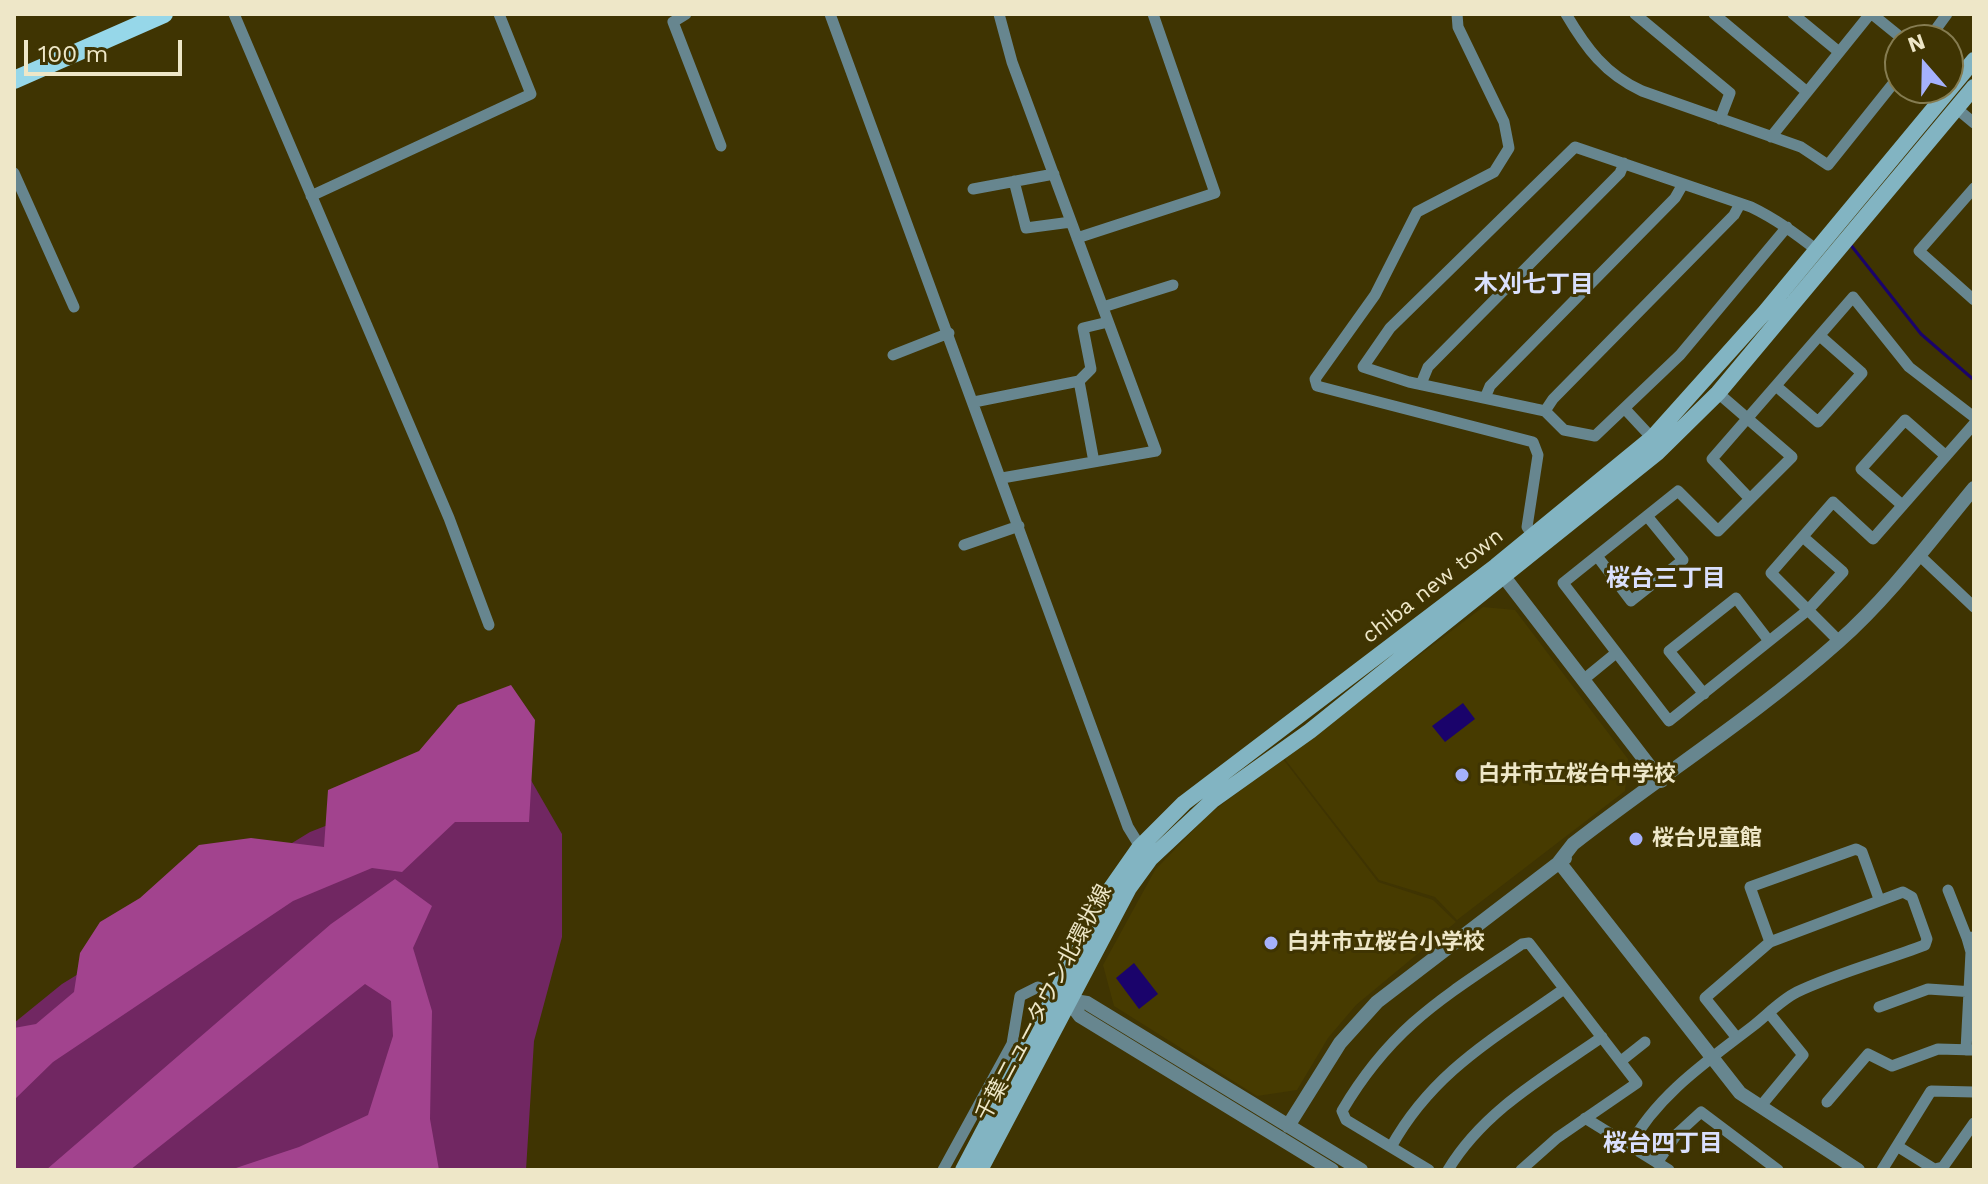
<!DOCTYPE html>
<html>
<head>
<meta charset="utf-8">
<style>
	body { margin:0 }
	#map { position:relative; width:1988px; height:1184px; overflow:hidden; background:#3f3402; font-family:"Work Sans",sans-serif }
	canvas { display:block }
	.frame { position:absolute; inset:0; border:16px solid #eee7c8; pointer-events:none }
	.north { position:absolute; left:1884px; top:24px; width:80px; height:80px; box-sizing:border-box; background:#3f3402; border:2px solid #857c51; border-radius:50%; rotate:340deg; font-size:22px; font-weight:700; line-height:32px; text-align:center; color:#eee7c8 }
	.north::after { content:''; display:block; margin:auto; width:28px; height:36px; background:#a5b1fc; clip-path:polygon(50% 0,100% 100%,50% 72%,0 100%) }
	.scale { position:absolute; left:24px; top:40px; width:158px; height:36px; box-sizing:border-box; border:4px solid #eee7c8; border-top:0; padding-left:10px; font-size:24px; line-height:28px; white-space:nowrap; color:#eee7c8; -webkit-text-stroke:6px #3f3402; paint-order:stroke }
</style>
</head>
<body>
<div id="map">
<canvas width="1988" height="1184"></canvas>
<div class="frame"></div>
<div class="north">N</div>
<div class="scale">100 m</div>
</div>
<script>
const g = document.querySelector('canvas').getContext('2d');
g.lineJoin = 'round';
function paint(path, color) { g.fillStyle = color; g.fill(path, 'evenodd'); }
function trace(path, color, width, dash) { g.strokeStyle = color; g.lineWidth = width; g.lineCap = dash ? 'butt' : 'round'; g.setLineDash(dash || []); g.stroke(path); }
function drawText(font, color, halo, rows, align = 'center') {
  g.font = font + ' "Work Sans","Noto Sans JP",sans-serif'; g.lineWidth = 6; g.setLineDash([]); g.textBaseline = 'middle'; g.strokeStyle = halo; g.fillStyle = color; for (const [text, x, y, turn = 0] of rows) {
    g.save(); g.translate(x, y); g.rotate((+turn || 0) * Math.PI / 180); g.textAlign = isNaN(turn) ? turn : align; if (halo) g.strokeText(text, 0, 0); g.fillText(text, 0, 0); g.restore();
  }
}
const built = new Path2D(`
	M1483,607L1515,610L1628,759L1625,791L1457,920L1435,897L1379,880L1284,758Z
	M1283,759L1378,882L1433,900L1456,922L1356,1005L1328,1038L1297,1090L1257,1096L1114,1006L1103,965L1155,870L1209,814Z`);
const green = new Path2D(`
	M528,775L562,834V937L534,1041L526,1170H14V1023L62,984L310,832L435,783Z`);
const forest = new Path2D(`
	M511,685L535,720L529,822H455L402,872L372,868L293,901L53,1062L14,1100V1028L36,1024L74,992L80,953L100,922L140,898L199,845L251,838L324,847L328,790L419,751L458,705Z
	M395,879L432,906L413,948L432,1011L430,1119L439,1170H230L299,1147L368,1115L393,1036L391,1001L365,984L130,1170H46L331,924Z`);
const water = new Path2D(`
	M1463,703L1475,719L1445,742L1432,726Z
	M1134,963L1158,994L1139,1009L1116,978Z`);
const stream = new Path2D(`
	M1850,244L1921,334L1974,380`);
const minor = new Path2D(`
	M234,14L449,518L489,625
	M686,14L673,22L721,146
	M830,14L1128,827L1144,853
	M999,14L1012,62L1156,451L1002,478
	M1457,14L1458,27L1504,122L1509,148L1494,172L1417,212L1375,295L1315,379L1317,386L1533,442L1538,455L1527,527L1533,536
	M1566,14C1586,48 1605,74 1642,91L1801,147L1828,165L1900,75
	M1635,14L1730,93L1720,119
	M1714,14L1807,92
	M1793,14L1839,52
	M1872,14L1904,40
	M1928,40L1947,14
	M1956,108L1974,123
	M1771,137L1870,14
	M14,173L74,307
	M1014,181L1026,228L1071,222
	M1974,188L1919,251L1974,300
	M973,189L1054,174
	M311,196L531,94L499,14
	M1787,227L1680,355L1595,436L1564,430L1545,411L1409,382L1363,367L1390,328L1575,147L1751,207C1776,219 1796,234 1818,251
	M1077,238L1215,193L1153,14
	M1103,307L1173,285
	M893,355L949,333
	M1079,381L1094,462
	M1421,384L1428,367L1620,173L1624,163
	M1776,386L1818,422L1862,373L1820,336
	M1718,393L1792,457L1718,531L1678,491L1563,583L1669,721L1808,610L1843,572L1803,537
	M1485,398L1490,386L1675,198L1683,184
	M974,402L1079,381L1091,369L1083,328L1108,322
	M1625,409L1652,438
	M1545,411L1553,399L1734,215L1740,204
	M1750,499L1712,459L1853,297L1909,367L1974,417
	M1902,505L1861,469L1905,420L1946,456
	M964,545L1019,526
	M1919,555L1974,607
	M1597,556L1631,601L1683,560L1647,516
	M1839,641L1771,573L1833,502L1873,539L1974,424
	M1583,680L1616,653
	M1704,694L1669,651L1736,598L1769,641
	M1948,890L1967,938
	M1770,942L1750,887L1856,849L1862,852L1879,899
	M1879,1007L1928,989L1974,992
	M1966,1050L1971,952L1967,938L1974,937
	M1621,1061L1645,1042
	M1827,1102L1868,1054L1892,1066L1938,1049L1974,1050
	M1760,1107L1803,1055L1769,1013
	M1585,1118L1669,1170
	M1630,1146C1657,1095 1709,1060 1753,1026C1767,1015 1781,1000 1797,992C1837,973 1883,961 1925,945L1927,939L1912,897L1903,892L1770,942L1705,998L1737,1038
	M1897,1146L1934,1169L1943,1167L1974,1123
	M1391,1147C1433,1071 1495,1038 1564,989
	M1657,1163L1677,1134L1701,1112L1778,1170
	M943,1170L1012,1044L1020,996L1038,987L1060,996
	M1429,1170L1346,1120L1342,1111C1392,1026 1444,997 1522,944L1529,943L1637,1083L1557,1138L1521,1170
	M1448,1170C1484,1110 1546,1076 1602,1037
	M1882,1170L1931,1091L1974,1092`);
const tertiary = new Path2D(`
	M1498,569L1661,781
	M1559,862L1573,844C1660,776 1755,716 1838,642C1889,597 1931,540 1974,488
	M1559,862L1740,1093L1858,1170
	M1068,1000L1087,1003L1361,1170
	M1068,1000L1080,1016L1332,1170
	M1288,1126L1340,1043L1377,1002L1565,858`);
const secondary = new Path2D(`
	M963,1170L1111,888L1139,848L1184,803L1496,566L1652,438L1765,312L1974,60
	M980,1170L1129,888L1150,859L1213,800L1310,731L1657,453L1718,393L1974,87`);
const primary = new Path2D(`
	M14,80L164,14`);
const markers = [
	[1462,775,8,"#a5b1fc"],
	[1636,839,8,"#a5b1fc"],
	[1271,943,8,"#a5b1fc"]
];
const streetNames = [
	["chiba new town",1433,586,-38],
	["千葉ニュータウン北環状線",1044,1003,-62]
];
const poiNames = [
	["白井市立桜台中学校",1478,775],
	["桜台児童館",1652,839],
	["白井市立桜台小学校",1287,943]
];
const neighbourhoodNames = [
	["木刈七丁目",1534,285],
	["桜台三丁目",1666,579],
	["桜台四丁目",1663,1144]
];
paint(built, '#473b00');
paint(green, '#712762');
paint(forest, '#a2438e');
paint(water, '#1a036b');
trace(stream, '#1a036b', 3);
trace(minor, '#67868f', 11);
trace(tertiary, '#67868f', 14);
trace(secondary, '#82b4c2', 16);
trace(primary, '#96d7e9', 18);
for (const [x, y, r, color] of markers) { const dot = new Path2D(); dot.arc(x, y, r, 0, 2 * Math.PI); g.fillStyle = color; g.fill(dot); trace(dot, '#3f3402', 3); }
drawText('22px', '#eee7c8', '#3f3402', streetNames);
drawText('bold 22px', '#eee7c8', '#3f3402', poiNames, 'left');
drawText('bold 24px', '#dae0fd', '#3f3402', neighbourhoodNames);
</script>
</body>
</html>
